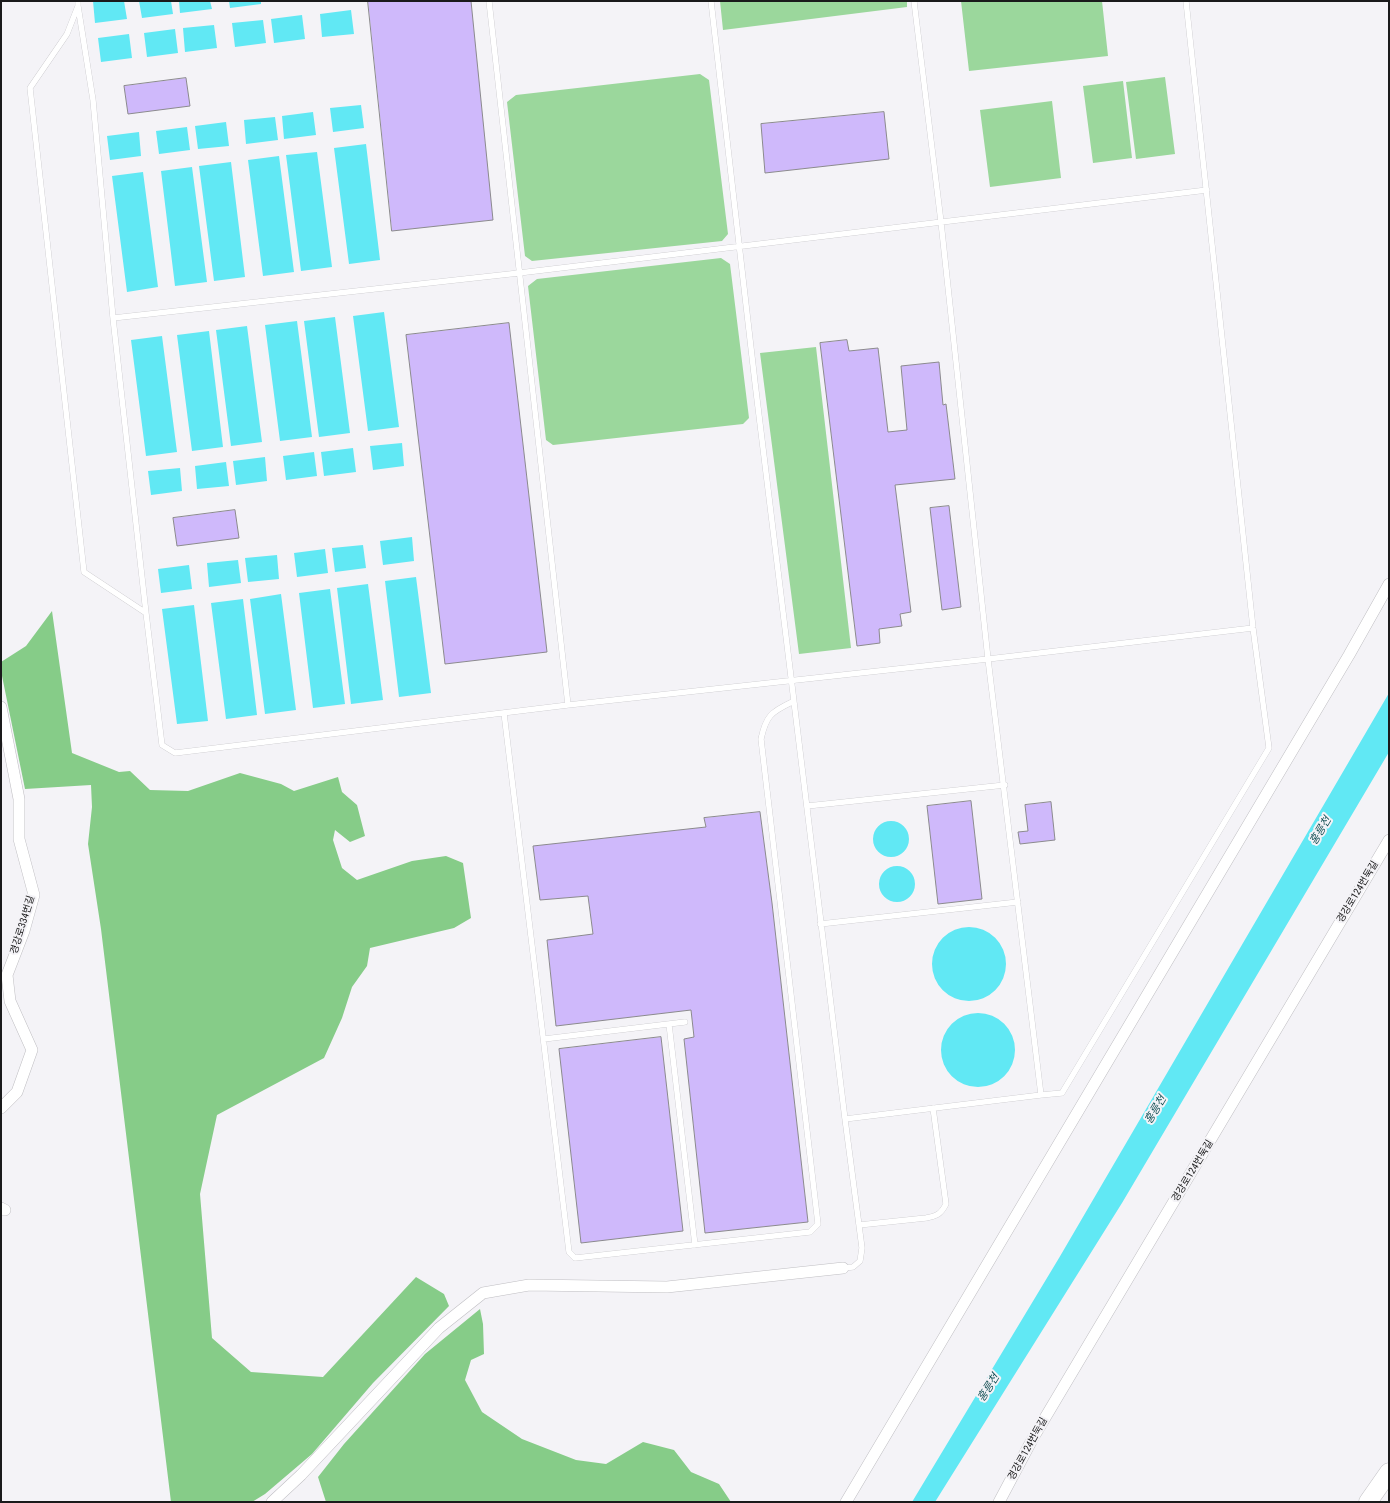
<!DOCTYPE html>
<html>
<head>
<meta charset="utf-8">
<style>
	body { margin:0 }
	#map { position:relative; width:1390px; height:1503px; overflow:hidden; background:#f4f3f7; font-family:"Roboto Condensed",sans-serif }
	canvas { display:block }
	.frame { position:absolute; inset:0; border:2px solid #1a1a1b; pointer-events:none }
</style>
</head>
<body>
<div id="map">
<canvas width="1390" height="1503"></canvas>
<div class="frame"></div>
</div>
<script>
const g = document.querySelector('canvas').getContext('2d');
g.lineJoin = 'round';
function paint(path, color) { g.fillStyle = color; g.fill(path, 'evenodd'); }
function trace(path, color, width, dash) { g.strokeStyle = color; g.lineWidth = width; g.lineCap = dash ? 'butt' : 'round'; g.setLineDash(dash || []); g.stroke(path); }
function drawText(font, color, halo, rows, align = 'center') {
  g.font = font + ' "Roboto Condensed","Noto Sans KR",sans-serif'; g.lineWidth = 4; g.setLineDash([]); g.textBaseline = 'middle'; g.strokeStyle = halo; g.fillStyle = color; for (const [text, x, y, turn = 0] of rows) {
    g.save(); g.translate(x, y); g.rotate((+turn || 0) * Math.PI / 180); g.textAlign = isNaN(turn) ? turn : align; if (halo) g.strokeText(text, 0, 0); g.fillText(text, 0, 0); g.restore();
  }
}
const green = new Path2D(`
	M720,1H907V7L723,30Z
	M961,1H1102L1108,56L969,71Z
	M700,74L709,80L728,234L722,241L532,261L525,256L507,102L516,95Z
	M1165,77L1175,154L1136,159L1126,82Z
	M1123,81L1132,158L1093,163L1083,86Z
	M1052,101L1061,178L990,187L980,110Z
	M721,258L730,264L749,418L743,424L553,445L546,440L528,286L537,279Z
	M816,347L851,648L799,654L760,353Z`);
const forest = new Path2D(`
	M52,611L72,753L119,772L130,771L150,790L188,791L240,773L281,784L294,791L338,777L342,792L357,805L365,836L350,842L335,830L333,840L342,868L357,880L412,861L446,856L463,863L471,918L454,928L370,948L367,966L352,987L342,1018L324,1058L217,1115L200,1194L212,1338L251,1372L323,1377L416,1277L444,1294L449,1306L373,1383L312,1454L265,1494L252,1502H171L101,929L88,844L92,807L91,785L25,789L1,671V662L26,646Z
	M480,1309L483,1324L484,1354L471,1360L465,1380L482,1412L522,1439L576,1460L606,1464L643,1442L674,1450L691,1472L719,1484L731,1502H326L318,1477L344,1444L425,1354Z`);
const water = new Path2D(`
	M93,1H124L127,19L95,23Z
	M139,1H171L173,14L142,18Z
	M179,1H210L212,9L180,13Z
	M229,1H261V4L230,8Z
	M351,10L354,34L322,37L320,14Z
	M302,15L305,39L274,43L271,19Z
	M263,20L266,43L235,47L232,23Z
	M214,25L217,48L185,52L183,28Z
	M175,29L178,53L147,57L144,33Z
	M129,34L132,58L101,62L98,38Z
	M361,105L364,128L333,132L330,108Z
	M313,112L316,135L284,139L282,116Z
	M275,117L278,140L246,144L244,120Z
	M226,122L229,146L198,149L195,126Z
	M187,127L190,150L159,154L156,131Z
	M139,132L141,156L110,160L107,136Z
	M366,144L380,260L349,264L334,148Z
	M317,152L332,267L301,271L286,155Z
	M279,156L294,272L263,276L248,160Z
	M231,162L245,277L214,281L199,166Z
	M192,167L207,282L175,286L161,171Z
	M143,172L158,287L127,292L112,176Z
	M384,312L399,427L368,431L353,316Z
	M335,317L350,433L319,437L304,321Z
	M297,321L312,437L280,441L265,325Z
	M247,326L262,442L231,446L216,330Z
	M209,331L223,447L192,451L177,335Z
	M162,336L177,452L146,456L131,340Z
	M402,443L404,466L373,470L370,446Z
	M353,448L356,472L324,476L321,452Z
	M314,452L317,476L286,480L283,456Z
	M265,457L267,481L236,485L233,461Z
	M226,462L229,486L197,489L195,466Z
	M180,468L182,491L151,495L148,471Z
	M412,537L414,561L383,565L380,541Z
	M363,545L366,568L335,572L332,548Z
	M325,549L328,573L297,577L294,553Z
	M277,555L279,579L248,582L245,558Z
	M238,560L241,583L209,587L207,563Z
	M189,565L192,589L161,593L158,569Z
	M416,577L431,693L399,697L385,581Z
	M368,584L383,700L351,704L337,588Z
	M330,589L345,704L313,708L299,593Z
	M281,594L296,710L265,714L250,599Z
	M243,599L257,715L226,719L211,603Z
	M194,605L208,721L177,724L162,609Z
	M1389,693V752L1122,1203L935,1502H912L1059,1258Z
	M873 839a18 18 0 1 1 36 0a18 18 0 1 1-36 0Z
	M879 884a18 18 0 1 1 36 0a18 18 0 1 1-36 0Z
	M932 964a37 37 0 1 1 74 0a37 37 0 1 1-74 0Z
	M941 1050a37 37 0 1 1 74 0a37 37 0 1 1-74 0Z`);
const building = new Path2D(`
	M368,1H471L493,220L392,231Z
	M186,78L190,106L128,114L124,86Z
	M884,112L889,159L765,173L761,124Z
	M509,323L547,652L445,664L406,335Z
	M847,340L849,351L878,348L888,432L907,430L901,366L939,362L943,405L946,404L955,479L895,485L911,612L900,614L902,626L879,629L880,643L857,646L820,343Z
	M949,506L961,607L942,610L930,508Z
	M235,510L239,538L177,546L173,518Z
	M971,801L982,899L938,904L927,806Z
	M1051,802L1055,840L1020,844L1018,832L1028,831L1025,805Z
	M760,812L772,903L808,1222L705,1233L684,1039L694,1037L691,1010L556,1026L547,940L593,934L588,896L540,900L533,846L706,827L704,818Z
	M661,1037L683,1231L581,1243L559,1049Z`);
const service = new Path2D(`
	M78,1V6L67,34L30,88L84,572L146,613L162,745L175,753L568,705L988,659L1041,1095L1062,1093L1269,748L1253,628L1186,1
	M489,1L568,705
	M711,1C753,374 798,746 845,1119L1041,1095
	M914,1L941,222L988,659L1253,628
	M78,6L93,100L113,318
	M146,613L113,318L519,273L1207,190
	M504,713L569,1252L575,1258L810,1232L818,1224L761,739C766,716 771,712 792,702
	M807,806L1005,785
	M820,924L1018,902
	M669,1024L695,1245
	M544,1039L685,1022
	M859,1225L926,1218C937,1216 941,1214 946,1204L933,1108
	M843,1268L853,1267L860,1261L862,1248L845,1119`);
const minor = new Path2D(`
	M1,707L19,799V839L34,895L24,931L7,975L10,1001L32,1050L17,1092L1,1108
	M1,1208L5,1210
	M272,1502L301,1475L439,1328L483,1293L529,1285L667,1287L843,1268
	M846,1502L1349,655L1389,584
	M999,1502L1033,1438L1389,840`);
const trunk = new Path2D(`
	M1368,1502L1389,1472`);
const streetNames = [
	["경강로124번둑길",1358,892,-59],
	["경강로334번길",23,925,-73],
	["경강로124번둑길",1193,1171,-59],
	["경강로124번둑길",1028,1449,-61]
];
const waterNames = [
	["홍릉천",1321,831,-59],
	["홍릉천",1156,1110,-59],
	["홍릉천",989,1388,-58]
];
paint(green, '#9bd79c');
paint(forest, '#86cc88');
paint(water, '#61e8f4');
paint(building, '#cfb9fb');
trace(building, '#8b8a8d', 1);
trace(service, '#bfbec2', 6);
trace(minor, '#bfbec2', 12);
trace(trunk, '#bfbec2', 19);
trace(service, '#fff', 5.5);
trace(minor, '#fff', 11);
trace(trunk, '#fff', 18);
drawText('10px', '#1a1a1b', '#f4f3f7', streetNames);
drawText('italic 11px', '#124e53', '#f4f3f7', waterNames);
</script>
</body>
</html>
